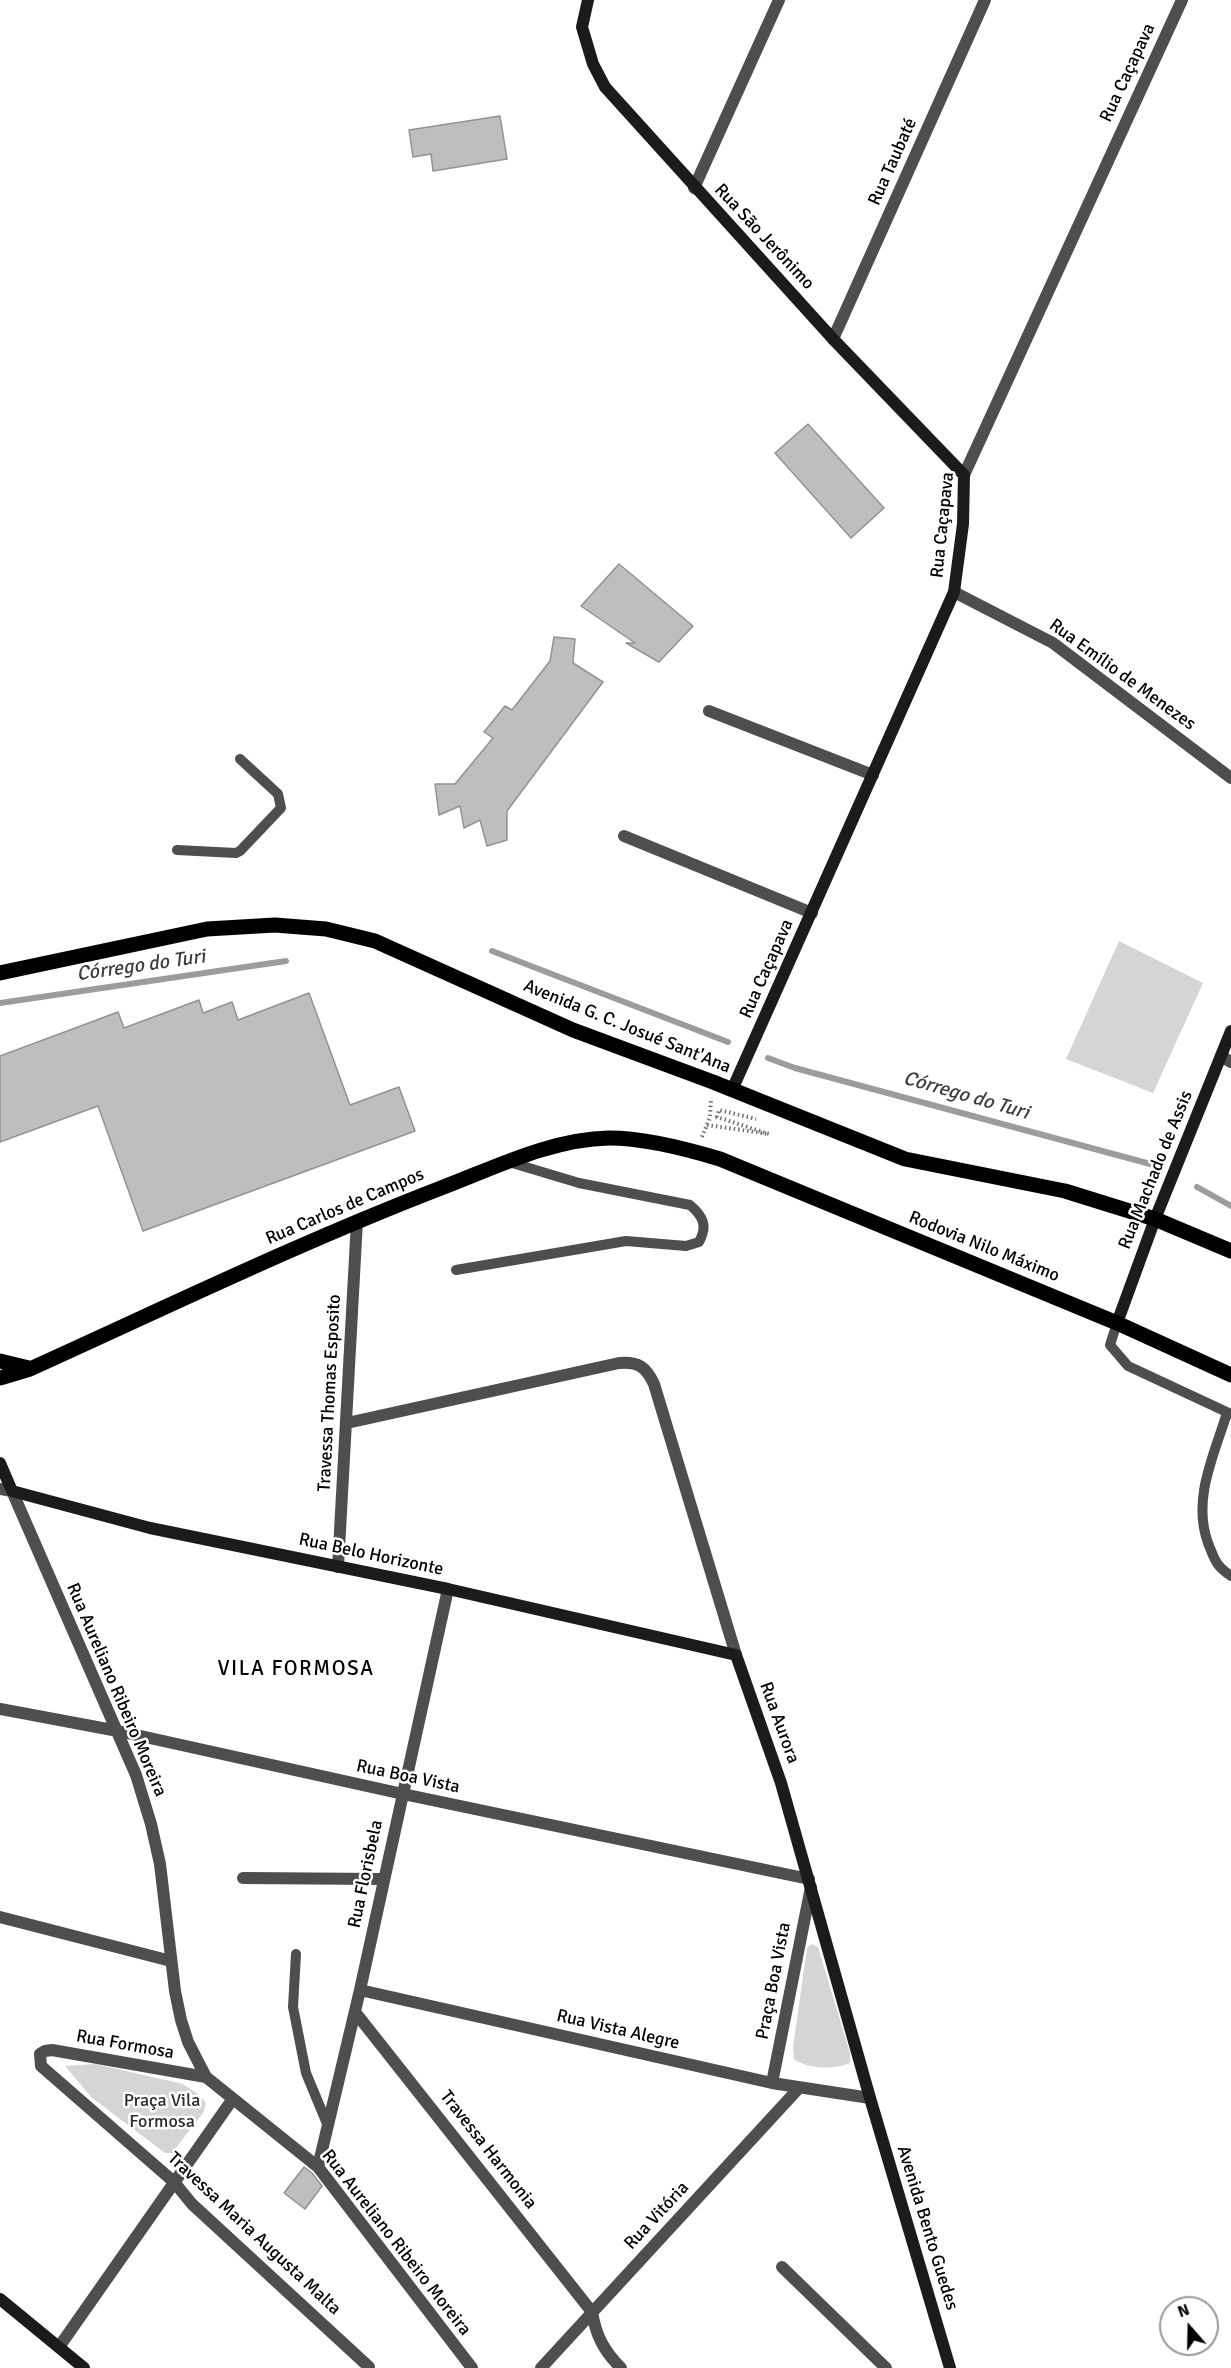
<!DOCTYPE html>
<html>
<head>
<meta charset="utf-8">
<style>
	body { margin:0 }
	#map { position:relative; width:1231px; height:2368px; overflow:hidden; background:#fff; font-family:Signika,sans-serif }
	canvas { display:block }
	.north { position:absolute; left:1159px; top:2296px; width:60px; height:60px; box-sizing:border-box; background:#fff; border:2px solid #999; border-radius:50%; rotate:340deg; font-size:16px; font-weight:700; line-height:24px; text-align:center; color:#000 }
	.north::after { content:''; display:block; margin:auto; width:21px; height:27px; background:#000; clip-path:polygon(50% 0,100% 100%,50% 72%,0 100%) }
</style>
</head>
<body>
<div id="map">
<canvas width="1231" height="2368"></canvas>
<div class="north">N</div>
</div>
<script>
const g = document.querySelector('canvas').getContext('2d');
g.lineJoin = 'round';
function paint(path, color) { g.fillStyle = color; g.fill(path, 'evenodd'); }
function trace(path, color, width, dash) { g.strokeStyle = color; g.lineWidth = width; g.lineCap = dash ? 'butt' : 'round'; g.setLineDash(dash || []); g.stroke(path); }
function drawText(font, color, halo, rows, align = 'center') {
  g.font = font + ' Signika,sans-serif'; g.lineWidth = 5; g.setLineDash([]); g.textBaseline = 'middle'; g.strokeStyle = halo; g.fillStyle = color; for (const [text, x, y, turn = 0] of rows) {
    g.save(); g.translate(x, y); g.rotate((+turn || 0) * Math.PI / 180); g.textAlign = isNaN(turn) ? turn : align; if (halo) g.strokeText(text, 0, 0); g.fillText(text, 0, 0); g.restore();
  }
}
const green = new Path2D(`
	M1119,941L1203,983L1153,1093L1066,1059Z
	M812,1944L818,1947L850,2053V2063C835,2070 807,2069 794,2059L793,2047L807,1948Z
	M95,2064L183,2084L198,2094L206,2103L203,2113L172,2153H165L91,2097L65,2066Z`);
const stream = new Path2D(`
	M492,951L728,1042
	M0,1003L286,961
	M768,1058L795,1068L1154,1165
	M1197,1187L1231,1206`);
const building = new Path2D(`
	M500,116L507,159L433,171L431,154L413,157L409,130Z
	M808,424L884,508L851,538L775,453Z
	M619,564L693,626L659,662L626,643H635L581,606Z
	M554,637L575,639L573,663L603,682L507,811V840L487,846L480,820L464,828L460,806L439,815L435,784H455L493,738L484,732L505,706L512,710L550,661Z
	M309,993L350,1105L399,1087L415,1131L143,1231L98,1106L0,1142V1056L118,1012L124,1028L199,1000L203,1013L232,1002L238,1020Z
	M304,2167L312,2173L322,2186L305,2209L284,2193Z`);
const path = new Path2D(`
	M707,1125L769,1134L717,1117L719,1110L756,1119
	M702,1137L710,1117L711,1098`);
const lane = new Path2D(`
	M177,850L236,853L240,851L281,808L278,794L240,759
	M456,1270L626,1241L686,1246L699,1242C708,1226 703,1216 690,1205L579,1183L509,1162
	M1117,1323L1110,1345L1128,1366L1231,1414
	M1227,1413C1214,1455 1192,1499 1208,1543C1215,1560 1215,1565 1231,1576
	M296,1954L293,2007L306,2073L328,2126`);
const street = new Path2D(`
	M694,188L779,0
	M833,339L985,0
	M964,475L1182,0
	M954,592L1053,643L1231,778
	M709,711L873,775
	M624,836L812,913
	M1221,1056L1231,1062
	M347,1423L619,1363C638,1361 646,1367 654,1384L736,1655
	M0,1489L12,1491L136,1775L151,1824L160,1864L175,1991L181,2020L188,2042L206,2077L318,2167L472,2368
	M338,1567L357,1221
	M0,1709L118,1731L403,1794L809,1879
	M243,1878L383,1879
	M0,1917L171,1961
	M360,1990L772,2083L870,2098
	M355,2012L592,2312C596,2336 604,2351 621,2368
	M206,2077L52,2050L45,2051L40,2054L41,2066L174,2182L192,2204L369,2367
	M772,2083L811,1887
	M318,2167L360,1990L448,1589
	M782,2267L886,2368
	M59,2347L232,2100
	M541,2368L799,2088`);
const secondary = new Path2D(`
	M588,0L582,27L593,64L605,87L833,339L964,475L963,524L954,592L732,1090
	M1117,1323L1155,1219L1231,1031
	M0,1463L12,1491L150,1528L448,1589L736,1655L781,1783L870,2098L950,2368
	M0,2299L84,2368`);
const primary = new Path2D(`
	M0,973L207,929L275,925L326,929L375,941L573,1030L713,1082L905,1159L1065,1191L1155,1219L1231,1251
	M0,1361L29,1368
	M0,1378L30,1369C167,1307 301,1242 441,1188C494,1168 551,1139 609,1138C644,1138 687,1149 720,1159L1117,1323L1231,1375`);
const streetNames = [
	["Rua Caçapava",1128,73,-65],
	["Rua Taubaté",893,162,-66],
	["Rua São Jerônimo",764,237,47],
	["Rua Caçapava",943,525,-84],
	["Rua Emílio de Menezes",1122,675,36],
	["Rua Caçapava",767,969,-66],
	["Avenida G. C. Josué Sant'Ana",627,1027,22],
	["Rua Machado de Assis",1156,1170,-68],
	["Rua Carlos de Campos",345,1207,-23],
	["Rodovia Nilo Máximo",984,1247,22],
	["Travessa Thomas Esposito",330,1393,-87],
	["Rua Belo Horizonte",371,1555,12],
	["Rua Aureliano Ribeiro Moreira",116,1690,67],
	["Rua Aurora",779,1723,70],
	["Rua Boa Vista",408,1777,12],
	["Rua Florisbela",366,1874,-78],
	["Praça Boa Vista",774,1981,-79],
	["Rua Vista Alegre",618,2030,13],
	["Rua Formosa",125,2045,10],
	["Travessa Harmonia",488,2150,52],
	["Rua Vitória",657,2216,-47],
	["Avenida Bento Guedes",927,2228,73],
	["Travessa Maria Augusta Malta",254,2234,43],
	["Rua Aureliano Ribeiro Moreira",396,2243,52]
];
const parkNames = [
	["Praça Vila",162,2101],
	["Formosa",162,2122]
];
const waterNames = [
	["Córrego do Turi",141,966,-8],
	["Córrego do Turi",966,1096,16]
];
const quarterNames = [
	["VILA FORMOSA",296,1669]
];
paint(green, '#d5d5d5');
trace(stream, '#9c9c9c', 6);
paint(building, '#bebebe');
trace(building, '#929292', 1.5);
trace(path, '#707070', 4, [1.5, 3]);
trace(lane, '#4e4e4e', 10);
trace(street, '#4e4e4e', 12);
trace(secondary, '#1b1b1b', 12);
trace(primary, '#000', 15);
drawText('18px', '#000', '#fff', streetNames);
drawText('18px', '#2c2c2c', '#fff', parkNames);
drawText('italic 20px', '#3d3d3d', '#fff', waterNames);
g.letterSpacing = '1.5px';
drawText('21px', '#000', '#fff', quarterNames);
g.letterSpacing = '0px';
</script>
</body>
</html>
